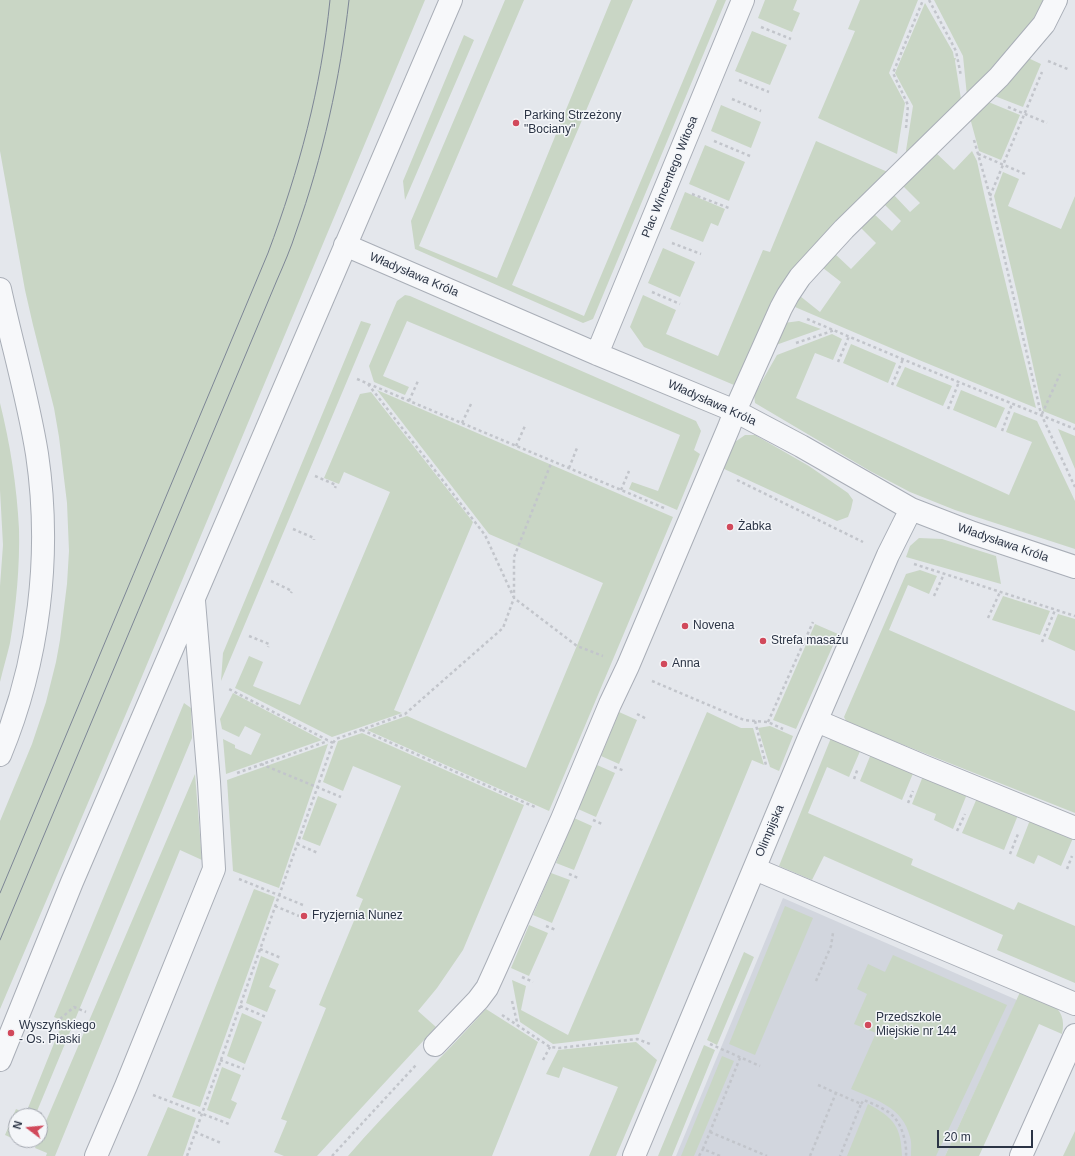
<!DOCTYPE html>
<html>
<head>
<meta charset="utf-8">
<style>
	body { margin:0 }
	#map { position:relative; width:1075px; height:1156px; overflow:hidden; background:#e4e7ec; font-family:Helvetica,sans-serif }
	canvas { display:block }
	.north { position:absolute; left:8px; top:1108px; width:40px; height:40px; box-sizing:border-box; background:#f4f6f9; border:1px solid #a4a8b1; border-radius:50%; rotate:286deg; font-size:11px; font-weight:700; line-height:16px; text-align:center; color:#2b3445 }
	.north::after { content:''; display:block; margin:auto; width:14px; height:18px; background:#d1495b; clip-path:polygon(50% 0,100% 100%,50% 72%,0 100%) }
	.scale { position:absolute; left:937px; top:1130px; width:96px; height:18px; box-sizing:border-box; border:2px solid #2b3445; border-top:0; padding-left:5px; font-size:12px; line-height:14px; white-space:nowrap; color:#2b3445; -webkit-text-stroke:3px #f4f6f9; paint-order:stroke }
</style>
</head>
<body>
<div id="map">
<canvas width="1075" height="1156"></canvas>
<div class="north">N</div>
<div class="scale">20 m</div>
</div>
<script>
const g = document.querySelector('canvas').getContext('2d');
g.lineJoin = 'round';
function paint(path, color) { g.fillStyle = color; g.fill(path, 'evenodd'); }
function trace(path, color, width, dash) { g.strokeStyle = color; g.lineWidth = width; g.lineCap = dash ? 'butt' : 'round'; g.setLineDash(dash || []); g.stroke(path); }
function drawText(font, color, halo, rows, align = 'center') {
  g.font = font + ' Helvetica,sans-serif'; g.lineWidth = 3; g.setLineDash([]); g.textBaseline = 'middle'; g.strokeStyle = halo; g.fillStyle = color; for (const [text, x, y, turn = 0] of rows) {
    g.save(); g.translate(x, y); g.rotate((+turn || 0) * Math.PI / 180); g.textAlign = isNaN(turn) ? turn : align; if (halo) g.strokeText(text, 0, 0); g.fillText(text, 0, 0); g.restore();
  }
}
const built = new Path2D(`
	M783,898L1017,1000L945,1156H676Z`);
const green = new Path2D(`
	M0,0H425L140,681L0,1009V821L32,744L46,702L56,662L60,640L67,584L69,551L67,503L59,437L54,408L33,325L25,290L0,151Z
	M505,0H524L419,246L497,278L611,0H633L512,285L584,316L717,0H726L593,319L583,323L415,249L411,221Z
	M765,0H797L793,10L800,13L792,32L758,18Z
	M860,0H918L889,73L905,103L897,154L818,118L855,31L848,29Z
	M934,0H1045L1034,19L967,96L963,56Z
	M925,3L953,52L954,58H956L955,61L961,99L905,157L913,106L895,73Z
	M752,31L787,45L770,85L735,71Z
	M464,35L474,40L405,200L403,181Z
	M1026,57L1041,64L1023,107L992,95Z
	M986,101L1020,115L1001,160L979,151L970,118Z
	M721,105L761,122L751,148L711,131Z
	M816,141L890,173L773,304L734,385L644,347L630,327L643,295L676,310L666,334L718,356L763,250L770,252Z
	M705,145L745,162L729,201L689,184Z
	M972,151L977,161L985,198L1036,408L919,360L795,307L800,296L820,312L841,282L823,268L834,253L851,269L876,243L860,227L873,213L892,231L901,221L883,203L893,194L910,212L920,203L902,185L935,152L954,170Z
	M1003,172L1019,179L1008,206L1061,229L1075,196V424L1043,411L1018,297L994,196Z
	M685,192L725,209L718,226L711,223L703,242L670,229Z
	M663,248L695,262L680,297L648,283Z
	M405,295L410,296L696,421L701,431L694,450L700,454L677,510L629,489L632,482L658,491L680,435L407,321L383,376L409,387L405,395L374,382L369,366L397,301Z
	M361,321L371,324L221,681L223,653Z
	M799,321L821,329L773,346L784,323Z
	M832,334L842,339L833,360L815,353L796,398L1009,495L1032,442L1006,432L1014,412L1037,421L1075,501V549L955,510L910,492L870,471L755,403L754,395L777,355Z
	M851,344L896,363L888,383L843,363Z
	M905,367L952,386L943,406L896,386Z
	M377,390L673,517L549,811L367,730L407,716L526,768L603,583L489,534Z
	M961,390L1005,408L996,428L953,410Z
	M371,392L473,522L394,710L402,713L332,737L235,688L249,656L263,662L253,686L300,705L390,492L344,472L339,484L324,478L360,394Z
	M0,403C10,443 17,487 19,529C20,565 16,608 10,643C7,656 3,669 0,682V586L3,545L0,490Z
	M1058,429L1075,436V469Z
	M745,435H755L809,466L848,493L853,500L851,509L848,517L837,521L722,468L732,444Z
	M919,538L942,539L996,556L1001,584L906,557L910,546Z
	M920,570L937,576L929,594L908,585L889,630L1075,711V813L851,724L846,721L844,717L906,574Z
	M1003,596L1050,611L1040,635L992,620Z
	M1058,614L1075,619V651L1048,639Z
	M815,624L838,634L796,729L773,720Z
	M233,693L322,740L226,774L223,739L235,745V748L251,755L261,734L245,726L239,737L222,729L220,719Z
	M184,703L191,708L192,738L35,1116H16V1140L5,1135L16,1109L25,1113L28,1108L63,1021L54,1017Z
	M619,712L637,720L619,764L601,756Z
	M707,712L741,728H753L764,765L752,760L639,1034L553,1044L520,1022L512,980L526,986L521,1010L568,1035Z
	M770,726L793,736L779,771L770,767L758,728Z
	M362,733L524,805L463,950L437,988L418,1011L436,1027L317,1156H284L274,1152L287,1121L281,1119L326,1008L319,1005L363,899L356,896L401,786L353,766L343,791L323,782L338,741Z
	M831,738L861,749L849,777L827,767L808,813L913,859L911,865L1014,910L1018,902L1075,926V983L997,950L1003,935L824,856L812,880L779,866Z
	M328,744L279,888L233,871L227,780Z
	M871,754L914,771L902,800L860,781Z
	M597,765L615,773L596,817L578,809Z
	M195,774L202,860L180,850L55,1156H46L47,1153L35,1148L38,1140H40V1135Z
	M923,776L967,794L953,829L934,820L936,814L912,804Z
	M318,796L337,804L320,846L302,839Z
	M977,798L1018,815L1004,850L962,833Z
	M574,818L592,826L574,870L556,863Z
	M1030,820L1073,838L1061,866L1038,855L1034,864L1016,856Z
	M551,873L570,880L552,923L533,915Z
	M254,889L275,897L200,1107L172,1097Z
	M785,906L813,918L755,1055L729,1044Z
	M529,925L548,933L529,976L511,968Z
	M744,952L754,957L717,1045L707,1040Z
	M893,955L1007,1005L936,1156H911C911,1150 912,1143 910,1137C903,1107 876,1100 851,1089L876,1033L854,1024L867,994L857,989L868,964L885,972Z
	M261,956L279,964L269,987L276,990L267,1012L246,1003Z
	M1021,990C1043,1000 1069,1004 1062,1034L1039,1024L979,1156H945Z
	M486,1009L538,1042L492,1156H348C392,1105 441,1059 486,1009Z
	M242,1013L262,1022L245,1064L227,1056Z
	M636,1042L657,1060L616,1156H589L618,1087L563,1067L559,1078L546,1074L558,1050Z
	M704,1045L715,1050L672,1156H658Z
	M722,1056L734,1061L694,1156H681Z
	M222,1067L241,1075L231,1100L237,1103L230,1119L207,1110Z
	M868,1104C894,1118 901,1126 902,1156H847Z
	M168,1107L196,1118L183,1156H147Z
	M1075,1131V1156H1063Z`);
const path = new Path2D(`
	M929,0L956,51L961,76
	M761,27L791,39
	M1048,61L1070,70
	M739,80L769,92
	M732,99L761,111
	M1008,107L1047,123
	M906,128L908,105L893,73L923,0
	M974,140L990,196L1041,414L1075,487
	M714,141L750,156
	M978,154L1025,174
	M692,194L729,208
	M990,196L1042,72
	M672,243L701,254
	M652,292L680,304
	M807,319L919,366L1075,429
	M796,343L835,330
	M838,362L849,336
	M357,379L664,508
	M368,384L485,535L514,598L577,646L603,656
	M892,385L903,359
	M409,401L418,381
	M948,409L959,382
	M1042,414L1060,374
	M462,423L471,404
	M1002,431L1012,404
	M516,446L525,426
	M569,468L577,448
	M315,476L336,485L335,488
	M737,480L863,542
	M621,490L629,471
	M293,529L314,538V540
	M914,564L1075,616
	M271,581L292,591L291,593
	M934,596L944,574
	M988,618L1000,592
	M249,636L269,644L268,647
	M1042,642L1055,610
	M652,681L744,720L768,722L783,729
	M637,714L647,719
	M755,721L766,765
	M768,722L813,622
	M362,730L537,808
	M333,743L336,739L405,714L503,628L514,598V557L552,461
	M261,764L341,797
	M614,767L625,771
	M237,773L328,741
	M854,779L858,768
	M908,803L913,791
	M593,820L602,824
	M957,831L965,814
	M297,844L318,853
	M1010,854L1018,834
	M1067,869L1072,856
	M569,874L578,878
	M239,879L303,905
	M275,906L299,916
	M546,926L556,930
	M260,949L281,958
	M522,977L533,982
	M816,981L831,946L833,933
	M512,1001L518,1026
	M240,1006L266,1017
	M502,1015L550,1047L559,1048L637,1039L650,1044
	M60,1019L74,1007L86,1012
	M710,1044L760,1066
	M220,1060L244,1069
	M543,1060L550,1047
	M818,1085L861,1104L840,1156
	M153,1095L229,1124
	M861,1104L864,1100C873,1104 884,1108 892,1115C902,1124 907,1143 906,1156
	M28,1108L42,1114
	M195,1132L221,1143
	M710,1132L767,1156
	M187,1156L333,743L229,689
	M332,1156L416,1065
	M699,1156L703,1149
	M720,1156L703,1149L740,1058
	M810,1156L836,1093`);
const minor = new Path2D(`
	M345,245L597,354L735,411L801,446L911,509L973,533L1075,567
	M0,289C12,344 28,398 37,454C52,555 39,661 0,755
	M597,354L743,0
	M817,721L923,766L1075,828
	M755,869L1075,1004
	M435,1045L478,1000L487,988L497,966L562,819L610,704L628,666L729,427L735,411L781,308L788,295L800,277L844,229L999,77L1044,24L1056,0
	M0,1060L72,882L451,0
	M96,1156L126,1086L214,869L209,782L194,601
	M634,1156L808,740L888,555L911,509
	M1021,1156L1075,1035`);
const tram = new Path2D(`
	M0,893L268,253C299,170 321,89 330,0
	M0,940L277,280C284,264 291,248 296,232C323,156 340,79 349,0`);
const markers = [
	[516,123,4,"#d1495b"],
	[730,527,4,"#d1495b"],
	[685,626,4,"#d1495b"],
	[763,641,4,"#d1495b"],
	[664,664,4,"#d1495b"],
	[304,916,4,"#d1495b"],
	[868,1025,4,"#d1495b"],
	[11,1033,4,"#d1495b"]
];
const poiNames = [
	["Parking Strzeżony",524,116],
	["\"Bociany\"",524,130],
	["Żabka",738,527],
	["Novena",693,626],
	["Strefa masażu",771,641],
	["Anna",672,664],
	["Fryzjernia Nunez",312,916],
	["Przedszkole",876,1018],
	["Miejskie nr 144",876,1032],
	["Wyszyńskiego",19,1026],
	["- Os. Piaski",19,1040]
];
const streetNames = [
	["Plac Wincentego Witosa",670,177,-68],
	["Władysława Króla",414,275,23],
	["Władysława Króla",712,403,24],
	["Władysława Króla",1003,543,19],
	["Olimpijska",770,831,-67]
];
paint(built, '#d2d6de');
paint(green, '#c9d6c5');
trace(minor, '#a9aeb7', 24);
trace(path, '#c2c5cb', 2.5, [3, 3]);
trace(minor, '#f7f8fa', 22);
trace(tram, '#7d8696', 1);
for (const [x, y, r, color] of markers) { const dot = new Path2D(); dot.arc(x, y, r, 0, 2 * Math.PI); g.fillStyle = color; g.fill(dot); trace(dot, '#f4f6f9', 1.5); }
drawText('12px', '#2b3445', '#f4f6f9', poiNames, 'left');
drawText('12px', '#2b3445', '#f4f6f9', streetNames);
</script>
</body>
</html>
